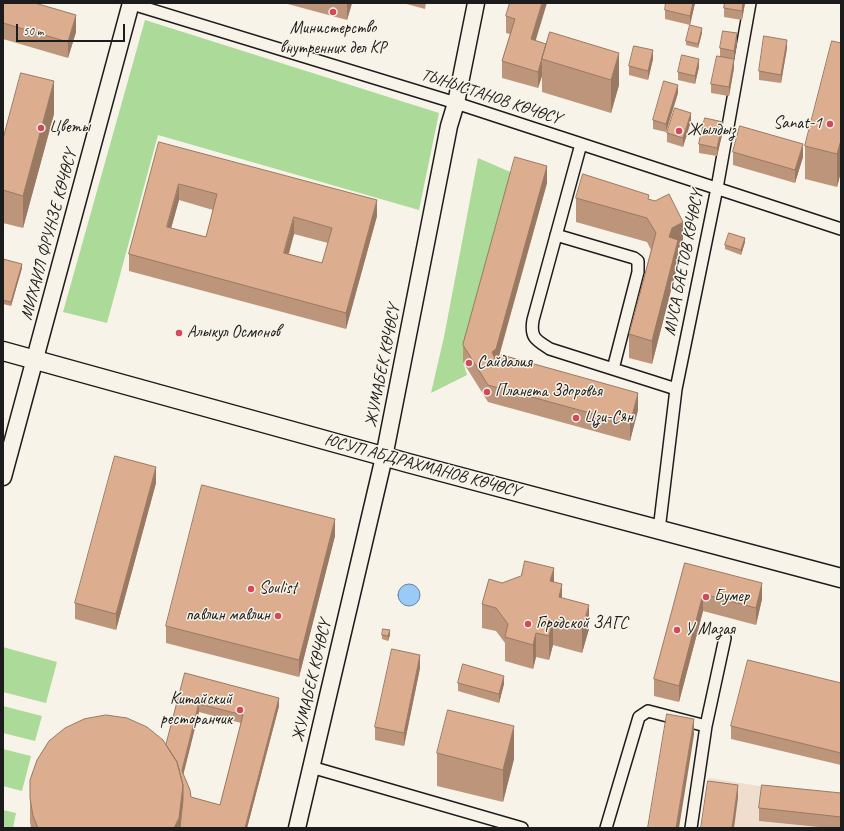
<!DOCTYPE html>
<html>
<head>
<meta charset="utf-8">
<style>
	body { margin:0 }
	#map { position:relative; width:844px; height:831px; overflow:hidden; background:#f7f3e8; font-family:Caveat,sans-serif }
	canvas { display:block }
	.frame { position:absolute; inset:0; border:4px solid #1c1c1c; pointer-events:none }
	.scale { position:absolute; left:16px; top:24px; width:109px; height:18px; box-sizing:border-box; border:2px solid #1c1c1c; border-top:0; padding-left:5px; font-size:12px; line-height:14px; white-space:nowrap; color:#1c1c1c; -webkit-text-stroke:3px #f7f3e8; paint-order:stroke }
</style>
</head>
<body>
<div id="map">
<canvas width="844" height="831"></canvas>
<div class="frame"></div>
<div class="scale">50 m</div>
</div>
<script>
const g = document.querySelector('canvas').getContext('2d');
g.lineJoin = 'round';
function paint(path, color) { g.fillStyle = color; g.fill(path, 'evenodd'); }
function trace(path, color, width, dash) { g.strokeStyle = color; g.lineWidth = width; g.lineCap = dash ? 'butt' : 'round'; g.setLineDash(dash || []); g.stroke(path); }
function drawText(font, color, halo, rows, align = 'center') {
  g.font = font + ' Caveat,sans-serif'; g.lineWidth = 3; g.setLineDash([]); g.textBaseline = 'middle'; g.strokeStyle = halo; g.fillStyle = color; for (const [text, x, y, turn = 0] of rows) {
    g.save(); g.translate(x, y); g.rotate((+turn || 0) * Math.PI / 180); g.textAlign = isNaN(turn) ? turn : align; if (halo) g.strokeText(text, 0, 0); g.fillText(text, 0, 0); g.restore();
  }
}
const built = new Path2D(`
	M709,778L841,799V828H701Z`);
const green = new Path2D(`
	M145,20L439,113L419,210L158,135L107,323L63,312Z
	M478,158L515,174L463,362L467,375L431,393L444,337Z
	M3,647L57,662L46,703L3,692Z
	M3,706L42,716L35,741L3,733Z
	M3,749L31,756L22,791L3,786Z
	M3,810L16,813L13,828H3Z`);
const water = new Path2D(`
	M398 595a11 11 0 1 1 22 0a11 11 0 1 1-22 0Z`);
const street = new Path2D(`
	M129,3L456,103L841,229
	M581,144L533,320C530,338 536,340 550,349L676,389
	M556,235L634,258L638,261V272L613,369
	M659,530L676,389L717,188L750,3
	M311,767L522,828
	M606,828L639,717L648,711L706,726
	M691,828L706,726L725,638`);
const secondary = new Path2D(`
	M3,477L131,3
	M297,828L384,457L449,126L456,103L476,3`);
const primary = new Path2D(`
	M3,351L408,463L841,578`);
const wall = new Path2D(`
	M3,3L76,32L68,58L3,39Z
	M284,3H352L347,20Z
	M403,3H426L425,9Z
	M510,3L536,41L546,44L550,32L619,85L611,113L542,92V76L538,88L502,78V61L510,34L506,33V16Z
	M695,3L690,25L665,19V10Z
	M725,3H745L742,20L724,17V8Z
	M702,33L698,48L686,45V41Z
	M737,42L734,59V68L729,96L711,93V84L720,56V48Z
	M841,43V172L837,187L805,179V146Z
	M787,48L781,83L759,80V71Z
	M653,59L648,80L629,75V66Z
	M699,67L695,84L678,80V72Z
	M678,93L666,132L653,129V120Z
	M54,114L23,228L3,223V139Z
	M691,121L683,147L667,142V133Z
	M723,131L717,156L699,153V144Z
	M159,142L377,216L346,329L129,271V254ZM179,200L213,210L206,237L171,228ZM294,234L328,243L322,263L289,254Z
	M733,152L803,157L795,183L733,165Z
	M547,183L499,357L638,410L630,441L488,402L463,362V345Z
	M576,198L649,199L683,245L678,248V263L652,364L629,358V334L651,250L647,242L576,222Z
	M745,242L741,255L725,249V245Z
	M3,259L22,268L11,306L3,304Z
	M156,483L116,630L75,619V603Z
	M335,536L299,677L166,643V626Z
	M685,563L762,599L756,625L703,611L679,702L654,696V679Z
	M554,581L562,598L589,629L582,653L553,645L549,660L536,657L533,669L505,661V643L496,631L482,628V604L502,583Z
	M382,635H390L388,641L382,639Z
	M420,668L404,746L375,740V727Z
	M185,673L279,706L247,828H31L30,822V798L166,745ZM199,712L241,723L220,805L191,797L183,774Z
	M458,683L504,684L499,703L458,691Z
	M841,683V765L731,739V726Z
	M437,753L514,759L503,802L437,786Z
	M841,793V828H829L759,821V808Z`);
const shadedWall = new Path2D(`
	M347,3H352L347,20Z
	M542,3H547L531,56V39Z
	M693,3H695L690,25V16Z
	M743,3H745L742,20V11Z
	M76,15V32L68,58V42Z
	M702,28V33L698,48V44Z
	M737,33V42L734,59V68L729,96V87L734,59V51Z
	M787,40V48L781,83V75Z
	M653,50V59L648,80V71Z
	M619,53V85L611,113V80Z
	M699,59V67L695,84V76Z
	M542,60V76L538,88V72Z
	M54,81V114L23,228V196Z
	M678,85V93L666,132V124Z
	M691,113V121L683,147V138Z
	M723,122V131L717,156V148Z
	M841,140V172L837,187V154Z
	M803,144V157L795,183V170Z
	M547,166V183L496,366L492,352Z
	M179,184V200L167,243V227Z
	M377,200V216L346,329V313Z
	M294,217V234L284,269V253Z
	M683,222V245L678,248V263L652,364V341L669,237L672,228Z
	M745,238V242L741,255V250Z
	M22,264V268L11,306V302Z
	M638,393V410L630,441V424Z
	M156,467V483L116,630V614Z
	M335,519V536L299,677V660Z
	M554,568V592L550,581Z
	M762,583V599L756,625V608Z
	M562,584V607L559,597Z
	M703,594V611L679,702V686Z
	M589,605V629L582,653V629Z
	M553,621V645L549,660V636Z
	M390,630V635L388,641V636Z
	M536,633V657L533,669V645Z
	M420,655V668L404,746V733Z
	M504,676V684L499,703V694Z
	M279,698V706L247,828H245Z
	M199,704V712L182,780V771Z
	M694,719V735L679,828H676Z
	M514,726V759L503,802V770Z
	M183,785V809L181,828H174Z
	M738,785V798L734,828H732Z`);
const building = new Path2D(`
	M3,3H35L76,15L68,42L3,23Z
	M510,3H542L531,39L546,44L538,72L502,61L515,19L506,16Z
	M666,3H693L690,16L665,10Z
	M725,3H743L742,11L724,8Z
	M690,25L702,28L698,44L686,41Z
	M723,31L737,33L734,51L720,48Z
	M550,32L619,53L611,80L542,59Z
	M764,36L787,40L781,75L759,71Z
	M832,41L841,43V140L837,154L805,146Z
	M634,46L653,50L648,71L629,66Z
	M682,55L699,59L695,76L678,72Z
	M717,56L734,59L729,87L711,84Z
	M21,73L54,81L23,196L3,190V139Z
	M664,81L678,85L666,124L653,120Z
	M675,108L691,113L683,138L667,133Z
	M705,118L723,122L717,148L699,144Z
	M740,126L803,144L795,170L733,152Z
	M159,142L377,200L346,313L129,254ZM179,184L217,194L206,237L167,227ZM294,217L332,228L322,263L284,253Z
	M515,157L547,166L496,349L492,352L495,359L502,355L638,393L630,424L488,385L463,345Z
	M583,174L649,195L648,199L655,201L669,194L683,222L672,228L669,237L678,240L652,341L629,334L656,233L647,218L576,198Z
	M729,233L745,238L741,250L725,245Z
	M3,259L22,264L11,302L3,300Z
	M115,456L156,467L116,614L75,603Z
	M202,485L335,519L299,660L166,626Z
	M525,561L554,568L550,581L562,584L559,597L589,605L582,629L553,621L549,636L536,633L533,645L505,637L508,624L496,608L482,604L489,579L502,583L521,576Z
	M685,563L762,583L756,608L703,594L679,686L654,679Z
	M383,629L390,630L388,636L382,635Z
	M392,649L420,655L404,733L375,727Z
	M748,660L841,683V753L731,726Z
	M463,664L504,676L499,694L458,683Z
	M185,673L279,698L245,828H180L183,800V785L177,762L166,745ZM199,704L243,715L220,805L191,797L190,790L182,771Z
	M448,710L514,726L503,770L437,753Z
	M667,714L694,719L676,828H648Z
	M106,715L127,718L147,727L163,740L177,762L183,785L179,818L174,828H38L33,816L30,798V780L37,760L49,741L65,728L84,719Z
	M708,781L738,785L732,828H701Z
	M762,785L841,793V817L759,808Z`);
const markers = [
	[333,12,4,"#d1495b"],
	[830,124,4,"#d1495b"],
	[41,128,4,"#d1495b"],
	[679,131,4,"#d1495b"],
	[179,333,4,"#d1495b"],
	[469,363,4,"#d1495b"],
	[487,392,4,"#d1495b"],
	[576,418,4,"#d1495b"],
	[251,589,4,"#d1495b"],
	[706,597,4,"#d1495b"],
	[278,616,4,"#d1495b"],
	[528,624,4,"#d1495b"],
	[677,630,4,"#d1495b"],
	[240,710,4,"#d1495b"]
];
const poiNames = [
	["Министерство",333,29,"center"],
	["внутренних дел КР",333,49,"center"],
	["Sanat-1",822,124,"right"],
	["Цветы",49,128],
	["Жылдыз",687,131],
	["Алыкул Осмонов",187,333],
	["Сайдалия",477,363],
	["Планета Здоровья",495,392],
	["Цзи-Сян",584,418],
	["Soulist",259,589],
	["Бумер",714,597],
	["павлин мавлин",270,616,"right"],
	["Городской ЗАГС",536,624],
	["У Мазая",685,630],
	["Китайский",232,700,"right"],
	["ресторанчик",232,720,"right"]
];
const streetNames = [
	["ТЫНЫСТАНОВ КӨЧӨСҮ",491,97,18],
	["МИХАИЛ ФРУНЗЕ КӨЧӨСҮ",49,235,-75],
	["МУСА БАЕТОВ КӨЧӨСҮ",684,263,-79],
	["ЖУМАБЕК КӨЧӨСҮ",383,366,-79],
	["ЮСУП АБДРАХМАНОВ КӨЧӨСҮ",422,466,15],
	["ЖУМАБЕК КӨЧӨСҮ",312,681,-77]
];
paint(built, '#efdecd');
paint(green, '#abda99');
paint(water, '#9acbf7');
trace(water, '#68859f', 1);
trace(street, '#1c1c1c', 14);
trace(secondary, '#1c1c1c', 19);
trace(primary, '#1c1c1c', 21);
trace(street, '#f7f3e8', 11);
trace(secondary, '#f7f3e8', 16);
trace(primary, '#f7f3e8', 18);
paint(wall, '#bd957a');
paint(shadedWall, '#9a7963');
paint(building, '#dcad8e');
trace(building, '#9a7963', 1);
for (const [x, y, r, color] of markers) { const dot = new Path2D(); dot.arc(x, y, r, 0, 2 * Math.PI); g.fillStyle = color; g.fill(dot); trace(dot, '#f7f3e8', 1.5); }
drawText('17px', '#1c1c1c', '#f7f3e8', poiNames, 'left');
drawText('17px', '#1c1c1c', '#f7f3e8', streetNames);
</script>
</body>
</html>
